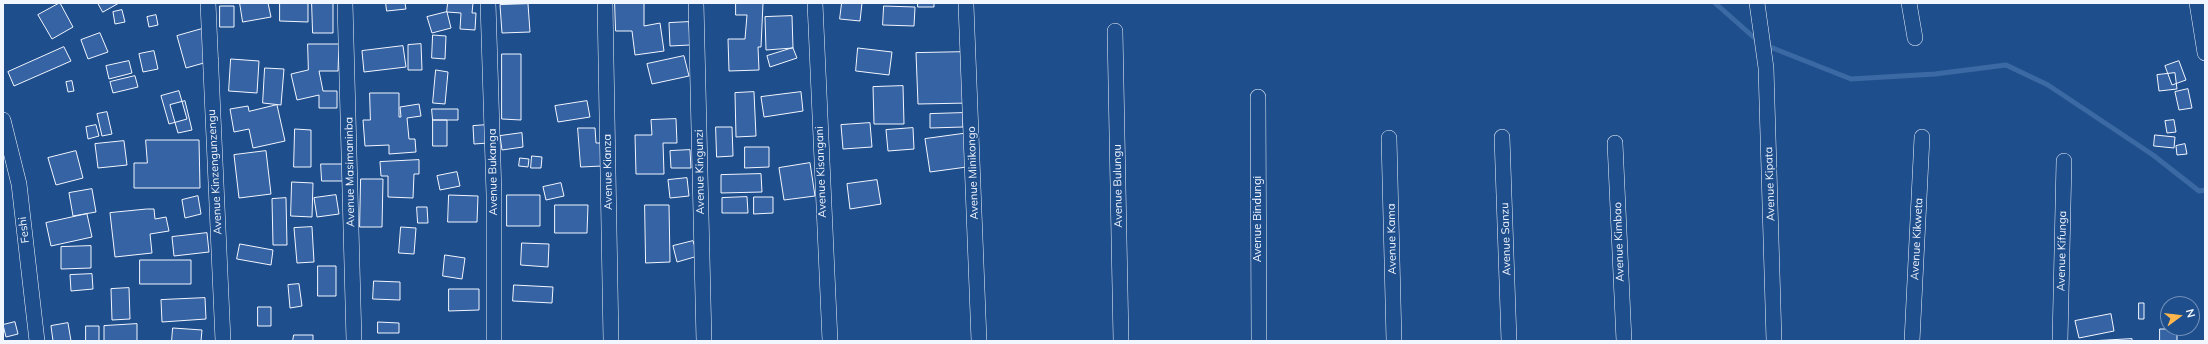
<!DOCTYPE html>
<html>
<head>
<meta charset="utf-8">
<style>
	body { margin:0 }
	#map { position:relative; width:2208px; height:344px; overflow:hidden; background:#1f4e8c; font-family:Mulish,sans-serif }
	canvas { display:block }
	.frame { position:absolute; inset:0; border:4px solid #f2f6ff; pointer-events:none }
	.north { position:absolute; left:2160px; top:296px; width:40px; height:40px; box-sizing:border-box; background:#1f4e8c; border:1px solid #7391ba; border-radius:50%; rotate:75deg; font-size:11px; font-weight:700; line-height:16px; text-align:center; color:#f2f6ff }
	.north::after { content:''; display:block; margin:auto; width:14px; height:18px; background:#ffb74d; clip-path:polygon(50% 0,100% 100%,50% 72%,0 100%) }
</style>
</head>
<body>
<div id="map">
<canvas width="2208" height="344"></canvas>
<div class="frame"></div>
<div class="north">N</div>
</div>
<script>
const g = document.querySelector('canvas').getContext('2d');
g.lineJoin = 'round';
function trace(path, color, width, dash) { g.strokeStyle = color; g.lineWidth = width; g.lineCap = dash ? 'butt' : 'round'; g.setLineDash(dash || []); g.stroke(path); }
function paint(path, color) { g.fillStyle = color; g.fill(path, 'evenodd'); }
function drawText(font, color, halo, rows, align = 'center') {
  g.font = font + ' Mulish,sans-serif'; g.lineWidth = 3; g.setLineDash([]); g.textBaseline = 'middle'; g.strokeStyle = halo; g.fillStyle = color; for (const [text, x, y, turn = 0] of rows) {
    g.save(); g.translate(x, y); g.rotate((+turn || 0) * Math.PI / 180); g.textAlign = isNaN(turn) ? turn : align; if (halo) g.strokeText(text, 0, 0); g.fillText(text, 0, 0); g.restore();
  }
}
const stream = new Path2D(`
	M1715,3L1758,41
	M1765,45L1851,79L1935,74L2006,65L2048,85L2153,155L2199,191L2205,190`);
const building = new Path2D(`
	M60,3L73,27L52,39L38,15Z
	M98,3H119L103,12Z
	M240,3H268L271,17L243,22Z
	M280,3H308V22L280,21Z
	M312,3H333V33H313Z
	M386,3H405L406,9L387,11Z
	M448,3H473L472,13H476L475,30L460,29L461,13L447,12Z
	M615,3H644V26L660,23L664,51L635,55L632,31H616Z
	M736,3H763L761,47H758L759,70L729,71L728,39H745L747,15H736Z
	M842,3H862L860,21L840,19Z
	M918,3H934V7H918Z
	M528,4L530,32L502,33L500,5Z
	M220,6H234V27H220Z
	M884,6L915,7L914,26L883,25Z
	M122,10L125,22L115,24L113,12Z
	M447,12L451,28L432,33L427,17Z
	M156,15L158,25L149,27L147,17Z
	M792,16L793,48L766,50L765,17Z
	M689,22L690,45L670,46L669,23Z
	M209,27L218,59L186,68L177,36Z
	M100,33L108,52L88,59L81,40Z
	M433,35L446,36L445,59L432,58Z
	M308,44H339L338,71H319L323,91H337V108H319V95L297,100L291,74L308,70Z
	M421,44L422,70H408V45Z
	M403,46L406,67L364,72L362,51Z
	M64,47L71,61L14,86L8,72Z
	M793,48L797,58L770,67L767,56Z
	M858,48L892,52L889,75L856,71Z
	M154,51L158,69L143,72L139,54Z
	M967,52L969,103L918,104L916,53Z
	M502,54H521V120L502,119Z
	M684,56L689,76L652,84L647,64Z
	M231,59L259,61L257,93L229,91Z
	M129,61L132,73L109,79L106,66Z
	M2179,61L2186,80L2172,85L2165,66Z
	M265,68L284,69L281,105L263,103Z
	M436,70L448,72L445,104L433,103Z
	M2175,73L2177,89L2159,91L2157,75Z
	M135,76L138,87L113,93L110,82Z
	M72,81L74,91L68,92L66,82Z
	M903,86L904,124H874L873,87Z
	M2188,89L2192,108L2179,110L2175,92Z
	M179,91L187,119L169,124L161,96Z
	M754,92L756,136L736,137L735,93Z
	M801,92L803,111L764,117L761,97Z
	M370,93H399V117H401L400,107L419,104L421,116L407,118L409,139H415L416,152L389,154V145L365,146L363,120H370Z
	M185,101L192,130L178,133L170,105Z
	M587,101L590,117L558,122L555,106Z
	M277,105L285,141L253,148L249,129L234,132L230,109L248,106L249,111Z
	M432,109H458V120H433Z
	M107,112L112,134L102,136L97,114Z
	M963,113V127L930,128V114Z
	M676,119L677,143H663L664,174H636L635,135H652L651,120Z
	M433,120H447V146H433Z
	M2174,120L2176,132L2167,133L2165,121Z
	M870,123L872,147L843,149L841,125Z
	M96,125L99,136L88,139L86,127Z
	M487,125L488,143L474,144L473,126Z
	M716,127H732L733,156L717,157Z
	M578,128H595L596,143H601L602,166L581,167Z
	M913,128L914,149L888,151L886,130Z
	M295,129L311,130V167H294Z
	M522,133L523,147L502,150L500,136Z
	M969,133L974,166L930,172L925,139Z
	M2155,135L2175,137L2174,148L2154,146Z
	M146,140H199L200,188H134V163H147Z
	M124,141L127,165L98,168L95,144Z
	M2185,144L2187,154L2177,155L2176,146Z
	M745,147H769V167L745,168Z
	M690,150L691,168H671L670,151Z
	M76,151L83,178L56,185L48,158Z
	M266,151L271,194L239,198L234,155Z
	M532,156L542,157L541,168H531Z
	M520,158L529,159L528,167L519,166Z
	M419,160V174H414L413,198L388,197V176H381L380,162Z
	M810,163L815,196L784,200L779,168Z
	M321,164H346V181H322Z
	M457,172L460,186L440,190L437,176Z
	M761,174L762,192L721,193V175Z
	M687,178L689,196L670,198L668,180Z
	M361,179H383L382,227H360Z
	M877,180L881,204L850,209L847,184Z
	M292,182L313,183L312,217L291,216Z
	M561,183L564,196L546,200L543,187Z
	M92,189L96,212L73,216L69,193Z
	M336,195L339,214L317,217L314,198Z
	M449,195L478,196L477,222H448Z
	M507,195H540V226H507Z
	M198,196L201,214L185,218L182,200Z
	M747,197L748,213H722V198Z
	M754,197H773V213L754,214Z
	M286,198L287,245H273L272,199Z
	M555,205H588L587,233H555Z
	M645,205H669L670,262L646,263Z
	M417,207H427L428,223H418Z
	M147,209H154L155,219L166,217L169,231L150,234L152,253L115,257L110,213Z
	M87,214L92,237L51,246L46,223Z
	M312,227L314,262L297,263L294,228Z
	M401,227L416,228L414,254L399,253Z
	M207,233L209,252L174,256L172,237Z
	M693,241L698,256L677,262L673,246Z
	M522,243L549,244L548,267L521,265Z
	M240,244L273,250L271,265L237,259Z
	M91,246V268L61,269V247Z
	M445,255L465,258L462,279L443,276Z
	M140,260H191V284H140Z
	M318,266H336V296H318Z
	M92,274L93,289L71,291L70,275Z
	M374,281L400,282V300L373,299Z
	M299,284L302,306L290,308L288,285Z
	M514,285L553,287L552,303L513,301Z
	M129,288L130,319L112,320L111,289Z
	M449,289H479V310L449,311Z
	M205,298L206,319L162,322L161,300Z
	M2139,303H2144V319H2139Z
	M258,307H271V326H258Z
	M2111,314L2114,331L2079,338L2075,321Z
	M15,322L18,334L6,337L3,325Z
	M378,322L399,323V333H378Z
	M68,323L71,341H53L51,326Z
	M137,324V341H104V326Z
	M86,326H99V341H86Z
	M173,328L202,330L201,341H172Z
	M2160,329H2177V341H2160Z
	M294,335H313V341H293Z
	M2132,339V341H2090Z`);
const minor = new Path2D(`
	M208,3L223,341
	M345,3L354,341
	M488,3L494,195V341
	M605,3L611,341
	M696,3L704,341
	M815,3L830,341
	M1757,3L1766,68L1774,341
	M1909,3L1915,38
	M2197,3L2205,53
	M966,5L979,341
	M1115,31L1121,341
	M1258,97L1259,341
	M3,120L19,184L37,341
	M1502,137L1509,341
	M1389,138L1394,341
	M1615,143L1624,341
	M1912,341L1922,137
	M2060,341L2064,161`);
const streetNames = [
	["Avenue Kinzengunzengu",215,172,-93],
	["Avenue Masimaninba",350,172,-91],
	["Avenue Bukanga",493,172,-91],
	["Avenue Kianza",608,172,-91],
	["Avenue Kingunzi",700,172,-91],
	["Avenue Kisangani",821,172,-92],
	["Avenue Minikongo",973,173,-92],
	["Avenue Kipata",1770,184,-92],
	["Avenue Bulungu",1118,186,-91],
	["Avenue Bindungi",1258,219,-90],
	["Feshi",24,230,-97],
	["Avenue Kama",1392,239,-91],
	["Avenue Sanzu",1506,239,-92],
	["Avenue Kikweta",1917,239,-87],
	["Avenue Kimbao",1619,242,-92],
	["Avenue Kifunga",2062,251,-89]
];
trace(stream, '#3b69a3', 5);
paint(building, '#3563a3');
trace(building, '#f2f6ff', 1);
trace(minor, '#f2f6ff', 16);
trace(minor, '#1f4e8c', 15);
drawText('11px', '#f2f6ff', '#1f4e8c', streetNames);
</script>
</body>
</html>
